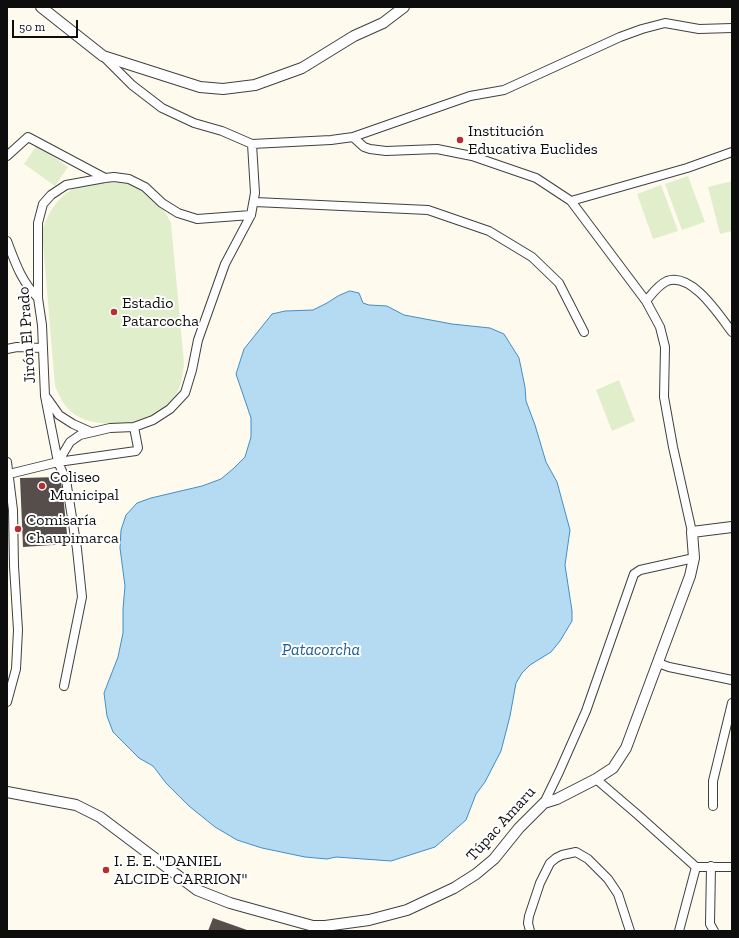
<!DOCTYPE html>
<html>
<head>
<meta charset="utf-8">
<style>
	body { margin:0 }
	#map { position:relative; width:739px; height:938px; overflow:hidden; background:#fefbee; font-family:"Zilla Slab",serif }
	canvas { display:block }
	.frame { position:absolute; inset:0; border:8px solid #0d0d0d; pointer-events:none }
	.scale { position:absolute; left:12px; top:20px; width:66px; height:18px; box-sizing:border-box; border:2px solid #0d0d0d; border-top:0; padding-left:5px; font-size:12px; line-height:14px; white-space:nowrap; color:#0d0d0d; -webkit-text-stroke:3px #fff; paint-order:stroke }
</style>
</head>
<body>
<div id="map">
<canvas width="739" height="938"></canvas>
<div class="frame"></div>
<div class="scale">50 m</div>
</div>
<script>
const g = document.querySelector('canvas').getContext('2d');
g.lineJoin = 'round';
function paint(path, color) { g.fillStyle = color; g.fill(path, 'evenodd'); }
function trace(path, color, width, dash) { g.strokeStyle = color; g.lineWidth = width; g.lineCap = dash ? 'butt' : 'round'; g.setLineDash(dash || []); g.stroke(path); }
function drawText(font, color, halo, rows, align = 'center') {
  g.font = font + ' "Zilla Slab",serif'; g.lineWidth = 4; g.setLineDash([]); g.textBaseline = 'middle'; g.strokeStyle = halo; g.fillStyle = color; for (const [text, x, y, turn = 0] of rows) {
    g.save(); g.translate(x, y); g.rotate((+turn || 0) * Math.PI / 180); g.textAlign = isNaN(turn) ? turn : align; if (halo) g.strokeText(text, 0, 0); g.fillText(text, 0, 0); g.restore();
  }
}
const pitch = new Path2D(`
	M37,145L68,167L55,186L24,164Z
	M688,176L705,222L682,230L665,184Z
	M732,181V231L720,234L708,187Z
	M126,182C147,189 162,203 171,223L184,363C183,377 180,392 171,403C153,426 104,429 79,417C67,411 60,399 55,386L42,231C49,209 64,187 88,184C101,182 114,183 126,182Z
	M661,185L678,231L653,239L637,194Z
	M619,380L635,421L612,431L596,390Z`);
const water = new Path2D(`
	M350,291L359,293L363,303L369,305L387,306L404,315L452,324L490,328L504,334L519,358L525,387L526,401L535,425L546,462L557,482L570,530L565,565L572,611V621L560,641L551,652L530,665L522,673L516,683L510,716L501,751L485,782L476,794L466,820L435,847L391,861L336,857L327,859L305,857L262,848L237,840L215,827L189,806L166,783L153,766L139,758L113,732L107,716L104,693L118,657L123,633V609L125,586L120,548L121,530L126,515L137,503L151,498L202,486L221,479L234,468L245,457L251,437V418L236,374L244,349L272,314L285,311L313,310L327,303L338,296Z`);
const building = new Path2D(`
	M59,477L61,482L64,504L68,544L23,547L20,478Z
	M213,918L247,930V931H208Z`);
const minor = new Path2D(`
	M103,56L132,85L162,108L194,123L222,131L252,144L331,140L353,137L364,147L370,149L386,151L437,149L472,156L536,178L571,201L646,301L660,327L665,347L664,397L673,447L692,532
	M353,137L470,96L504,90L620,37L642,29L665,23L699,29L732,28
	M7,156L28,137L105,178
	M571,201L687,168L732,152
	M255,202L428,210L489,231L532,257L559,283L584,332
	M7,241C15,262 21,281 38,298
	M646,301C652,294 658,285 667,281C692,272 719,315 732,332
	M7,349L17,347L42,348
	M47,398L59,415L73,424L91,432
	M7,462L13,510L14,566L18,630L16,669L7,702
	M58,462L136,451L138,448L134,427
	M9,474L58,462L70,442L80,435L110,428L134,427L153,420L170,409L185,393L192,370L198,340L225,264L251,215L255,193L252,144
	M658,663L669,667L732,680
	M64,686L82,597L77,549L66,480L58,462L45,396L42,325L38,298V223L43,204L51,195L66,185L105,178L114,177L129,179L145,187L162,203L178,213L197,219L251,215
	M596,779L638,815L696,867H732
	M544,803L559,772L586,711L634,574L640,570L694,558
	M713,806V781L732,703
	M711,866L710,924L714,931
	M530,931L528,923L529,916L540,883L550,863L556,858L562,855L576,852L588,859L608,879L618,894L630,931
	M679,931L696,867`);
const tertiary = new Path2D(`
	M41,7L103,56L200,87L223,89L255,85L302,68L354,36L383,23L404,7
	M7,792L76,805L100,817L197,890L230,903L313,926H325L369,920L407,910L454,888L476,874L494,859L519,828L544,803L557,799L596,779L613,768L626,748L690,576L694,558L692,532L732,527`);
const markers = [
	[460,140,4,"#b42e32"],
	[114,312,4,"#b42e32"],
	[42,486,4,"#b42e32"],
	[18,529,4,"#b42e32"],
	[106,870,4,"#b42e32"]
];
const poiNames = [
	["Institución",468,131],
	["Educativa Euclides",468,149],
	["Estadio",122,303],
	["Patarcocha",122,321],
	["Coliseo",50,477],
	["Municipal",50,495],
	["Comisaría",26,520],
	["Chaupimarca",26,538],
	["I. E. E. \"DANIEL",114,861],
	["ALCIDE CARRION\"",114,879]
];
const streetNames = [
	["Jirón El Prado",27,335,-94],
	["Túpac Amaru",501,824,-48]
];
const waterNames = [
	["Patacorcha",321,650]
];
paint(pitch, '#e1eecb');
paint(water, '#b5dbf2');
trace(water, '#418ec5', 1);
paint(building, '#554e4a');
trace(minor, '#404040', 10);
trace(tertiary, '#404040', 12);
trace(minor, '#fff', 8);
trace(tertiary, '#fff', 10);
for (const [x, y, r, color] of markers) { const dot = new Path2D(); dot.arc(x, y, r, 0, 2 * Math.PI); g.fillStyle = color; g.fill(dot); trace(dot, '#fff', 1.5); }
drawText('16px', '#0d0d0d', '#fff', poiNames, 'left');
drawText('16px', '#0d0d0d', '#fff', streetNames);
drawText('italic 17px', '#1e6097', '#fff', waterNames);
</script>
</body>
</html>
